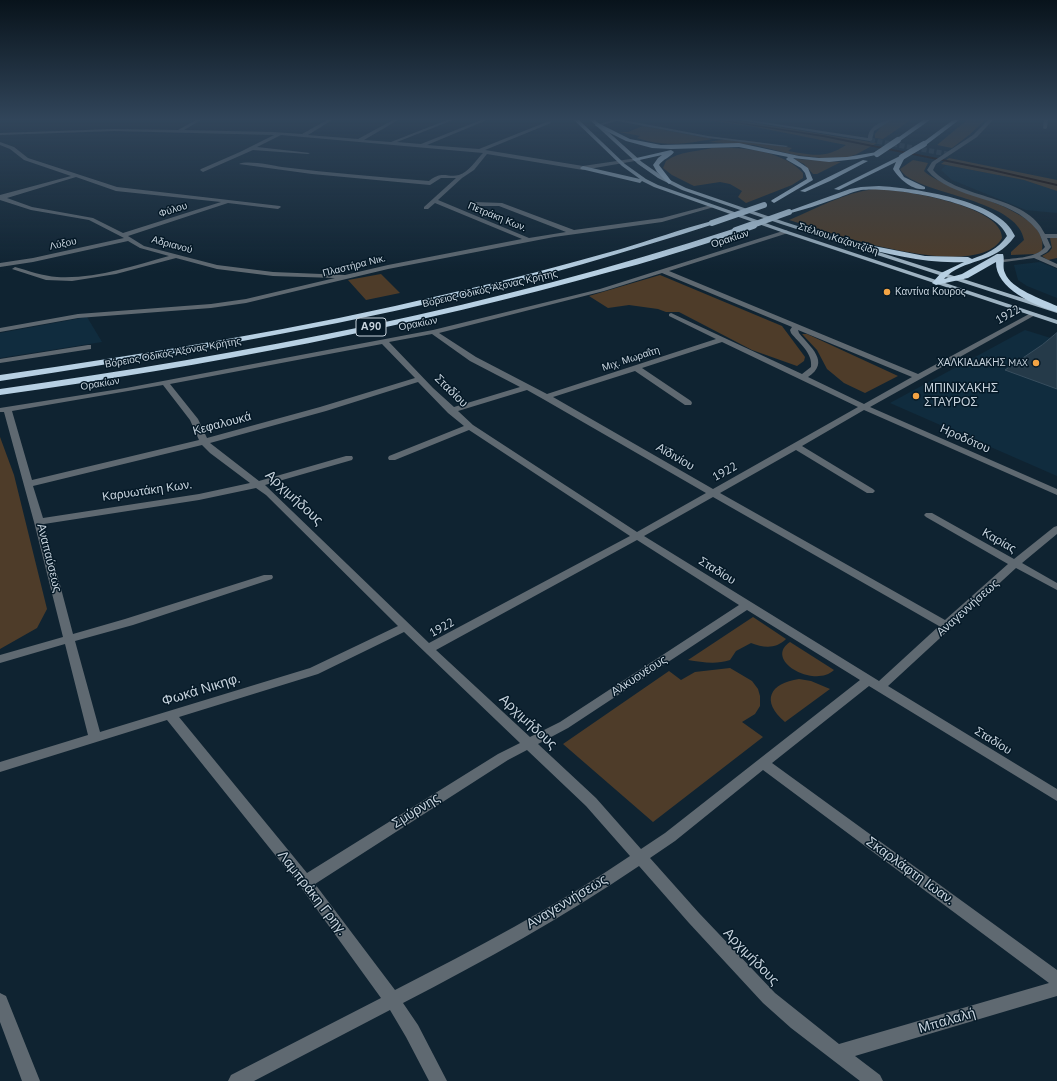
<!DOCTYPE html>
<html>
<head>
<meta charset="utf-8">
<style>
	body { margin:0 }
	canvas { display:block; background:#0f2331 }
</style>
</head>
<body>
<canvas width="1057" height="1081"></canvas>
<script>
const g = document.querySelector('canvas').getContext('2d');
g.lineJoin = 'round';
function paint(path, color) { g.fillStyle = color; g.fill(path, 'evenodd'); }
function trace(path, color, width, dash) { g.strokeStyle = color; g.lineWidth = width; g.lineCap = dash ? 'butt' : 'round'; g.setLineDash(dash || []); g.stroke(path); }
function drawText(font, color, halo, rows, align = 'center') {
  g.font = font + ' "PT Sans",sans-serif'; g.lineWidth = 3; g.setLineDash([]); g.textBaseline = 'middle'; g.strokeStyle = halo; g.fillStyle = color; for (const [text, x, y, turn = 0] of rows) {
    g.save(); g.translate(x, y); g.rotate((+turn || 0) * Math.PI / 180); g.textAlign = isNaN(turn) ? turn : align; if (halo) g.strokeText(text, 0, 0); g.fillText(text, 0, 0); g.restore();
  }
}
const built = new Path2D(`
	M946,165L1024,180L1057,191V213L1026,210L952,180L941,170Z
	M1040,262L1057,269V298L1027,286L1018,280L1014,265Z
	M87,317L102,342L0,358V333Z
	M1025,330L1057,340V476L890,403Z`);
const green = new Path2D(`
	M706,120H736L877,143L857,154L849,157L821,158L795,155L754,145L709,142C735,136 766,144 792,148L788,151C812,155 825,159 846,145L756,127Z
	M892,120H911L883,139L875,138V134L882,126Z
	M967,120H985L969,135L952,148L937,145Z
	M643,126L713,139C683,144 666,147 637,138L640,136L619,132H628Z
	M712,148C742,147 782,150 803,173V178L792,185L746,203L738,197L742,191L730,184L720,182L694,186L672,175L663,168L666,161C680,151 696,152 712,148Z
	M949,158L1057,180V191L1024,180L941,164Z
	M794,159L841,162L817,174H813L804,164Z
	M913,160L928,163L924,171C947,194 1052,207 1042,251L1035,254L1011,255V252L1024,240C1019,205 945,196 917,182C911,179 904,176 900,169Z
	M874,189C899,189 1003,205 1002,238C977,284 827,232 789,220C817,208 844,193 874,189Z
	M1050,238H1057V258L1048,260L1042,256L1049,252L1052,248Z
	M381,274L400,293L366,300L348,280Z
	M660,275L782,326L805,357L804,361L797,366L752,350L679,312H666L658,309L629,305L608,308L589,296Z
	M802,334H807L898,376L865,393L844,383L827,369L817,350Z
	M0,437L14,475L47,609L37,628L0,649Z
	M753,617L786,639C776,649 764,648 751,643L736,651L730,660C715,665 702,662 688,660Z
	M790,642L834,670C814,689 763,660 790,642Z
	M730,668L752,681L758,689L760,696V706L755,714L742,722L763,737L653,822L563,744L669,671L681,680L695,672Z
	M799,679L811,681L830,689L785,722C760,701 770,683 799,679Z`);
const stream = new Path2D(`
	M716,120H722L823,135L992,169L1057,184V186L992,171L823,137Z`);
const building = new Path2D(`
	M1057,333V389L1005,370L1042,345Z`);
const minorTunnel = new Path2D(`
	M870,140L948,154`);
const minor = new Path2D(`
	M196,120H201L184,130L273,132L302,134L327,120H332L308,135L358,139L393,120H398L364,140L391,142L447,120H453L397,142L421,144L481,120H487L427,145L479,149L549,121L551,123L485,150L583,166L637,158L638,159L635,161L583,170L487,154L474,170L462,178L438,200L529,238L566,232L499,206H475L472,204L475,202L502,203L574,230L662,218L711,205L714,207L662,222L554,237L388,269L246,303L211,308L78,318L0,332V328L78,314L211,304L246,299L335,278L273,276L217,269L176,258L116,274L72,281L46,280L12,269L15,267C29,271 43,276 57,277C96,279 133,266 169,256L140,248L128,241L33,262L0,267V263L33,258L124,238L89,220L31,210L0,200V195L71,176L24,160L10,149L0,145V142L14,147L28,158L117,187L280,206L281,207L278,209L228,203L128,236L144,246L217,265L273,272L345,275L388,265L522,239L435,203L428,209H424V207L456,178H441L430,185L312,174L239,164C247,160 272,165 282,167C331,173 380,177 429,181C442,170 448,178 459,175C469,172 476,160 483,153L281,135L257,147L310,153L308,154L253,150L203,172L200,170L201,169L240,152L274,135L114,131L0,135V133L114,129L178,130ZM76,177L116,191L221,202L123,233L93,218L32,207L7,198Z
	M612,120H624L708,136L788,146L786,147L708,138L617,121L598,126L596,125Z
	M739,120H750L868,138C868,127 882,120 892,120L874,131L872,140L870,141Z
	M988,120H993L977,137L936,164L933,170C959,200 1027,194 1045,234H1057V238H1047L1051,247L1047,252L1040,256L1057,264V268L1034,258L997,263V261C1012,257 1034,260 1045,247C1042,242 1041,235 1037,230C1010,195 952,201 927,170L932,162L973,135Z
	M1044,120H1048L1047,128L1045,129L1043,128Z
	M786,230L788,231V233L669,271L918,374L1031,313H1035L1037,314L870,407L1057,489V495L864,410L802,446L873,489L875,491L873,493H867L796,450L720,493L945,620L1008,564L926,517L924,515L926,513H932L1014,559L1054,527L1057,526V534L1022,563L1057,583V590L1016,568L888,686L1057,789V801L869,686L772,763L1057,970V996L855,1056L880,1075L883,1081H860L791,1028L763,1003L689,923L639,866C564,917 484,961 403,1003L418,1025L447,1081H429L406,1037L390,1010L254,1081H228L231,1075L381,998L300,886L167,720L0,772V762L88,735L65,644L0,663V655L63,637L34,522L4,412H0V408L126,388L433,330L600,289ZM662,273L792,327L790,330L791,333C799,343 813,353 811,367L802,374L671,313L669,314V316L716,339L547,394L476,357L439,333L604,291ZM798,330L912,377L864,404L808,377C831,362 810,347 799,333ZM432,334L470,361L520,387L454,407L433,388L389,342ZM722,342L858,407L713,489L553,397L635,371L685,405H691L692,403L691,401L642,368ZM382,344L415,378L320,407L207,438L198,419L170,384ZM418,382L448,413L464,426L389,456L388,458L389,460H395L469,430L630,536L429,643L265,485L352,460L353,458L352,456H346L259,481L210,443L326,411ZM163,385L190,420L199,440L32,480L12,411ZM527,390L543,399L706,493L637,532L473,425L458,411ZM202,445L210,453L250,483L199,494L43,518L33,486ZM256,488L266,495L398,626L310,668L100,732L75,641L133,625L272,579L273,577L272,575H264L125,619L73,634L44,524L199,500ZM713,497L939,626L879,681L644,536ZM637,540L739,605L560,722L530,737L436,650ZM747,610L860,680L665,833L641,849L596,798L538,744L568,728ZM404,632L520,743L498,754L307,873L179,717L318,674ZM527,750L586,806L630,856C555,907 475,949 395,990L315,884L508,760ZM763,770L1049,983L839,1044L775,993L699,913L650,858L675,841Z
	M88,345H91V349L0,363V359Z
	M0,993L6,996L40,1081H22L0,1022Z`);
const major = new Path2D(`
	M574,120H579L625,164L646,179L658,185L788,231L1057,320V324L784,233L654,187L642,181L640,183L581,169L580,168L583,166L640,179L622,166Z
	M590,120H595L642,162L662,176L686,188L785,222L1057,309V313L781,224L682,190L658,178L638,164Z`);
const highway = new Path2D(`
	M923,120H930L900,141H896V139Z
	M953,120H959L926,145H922V143Z
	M598,123L630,139L661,145L739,143L799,156L819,158L847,157L877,152L880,154L857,159L829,162L793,158L808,168L813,180L774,203L771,201L772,200L807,179L805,173L801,168L787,160L786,159L788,157L739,147L671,149L652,148L626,141L596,126L595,125Z
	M671,150L674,152C671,157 663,159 659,165L672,182L669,184L657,172L653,165L658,158L662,155L635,161L632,159Z
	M902,155L905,157L899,169L904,177L925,187V189C913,191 899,179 893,169L896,162L839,190L834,189Z
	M863,160L868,161L830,181L805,192L800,191Z
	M879,186C913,188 1001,200 1015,236C994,266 964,257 944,279L962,274L997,254H1003C1005,260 1002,267 1005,273C1011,289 1042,299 1057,306V312C1035,306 995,288 996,262L968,278L936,285L932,283L941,273L964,262C926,264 890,254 853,246L849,244L853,242L925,256L968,257L972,259C986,254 998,249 1007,236C996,203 892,186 861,190C851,192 842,197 832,200C819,205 805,209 791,213L786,212L850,189L861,187Z
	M712,221L716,223L714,224C627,252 538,278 449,299C301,333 150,358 0,381V375C151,353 302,329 451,293C508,280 564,265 621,249C651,240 681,229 712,221Z
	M733,229H736L740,231C731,237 718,239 708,243C676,253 645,263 613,271C412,327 206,366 0,395V389C248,354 495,307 733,229Z`);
const highwayBridgeFar1 = new Path2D(`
	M877,154L898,140
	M902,157L924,144
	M712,223L764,205
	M750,226L789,212`);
const highwayBridge = new Path2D(`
	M736,231L753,225`);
const markers = [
	[887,292,4,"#f4a444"],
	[1036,363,4,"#f4a444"],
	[916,396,4,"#f4a444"]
];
const farStreetnames = [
	["Φύλου",173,210,-18],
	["Πετράκη Κων.",497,217,22],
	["Ορακίων",730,239,-18],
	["Στέλιου Καζαντζίδη",838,239,18],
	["Λύξου",63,244,-12],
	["Αδριανού",172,245,15],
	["Πλαστήρα Νικ.",354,266,-14],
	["Βόρειος Οδικός Άξονας Κρήτης",490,289,-13],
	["Ορακίων",418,324,-11],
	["Βόρειος Οδικός Άξονας Κρήτης",173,353,-10],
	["Μιχ. Μωραΐτη",631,359,-18],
	["Ορακίων",100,384,-9]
];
const farPoinames = [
	["Καντίνα Κουρος",895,292],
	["ΧΑΛΚΙΑΔΑΚΗΣ MAX",1028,363,"right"]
];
const shields = [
	[371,327,30]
];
const shieldNames = [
	["Α90",371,327]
];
const streetNames = [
	["1922",1008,315,-30],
	["Σταδίου",451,391,44],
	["Κεφαλουκά",222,424,-15],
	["Ηροδότου",965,439,24],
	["Αϊδινίου",675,457,30],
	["1922",725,472,-29],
	["Καρυωτάκη Κων.",147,491,-8],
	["Καρίας",999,541,30],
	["Αναπαύσεως",49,558,76],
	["Σταδίου",717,571,32],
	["Αναγεννήσεως",968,608,-42],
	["1922",442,628,-29],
	["Αλκυονέους",639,676,-33],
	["Σταδίου",993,741,32]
];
const poiNames = [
	["ΜΠΙΝΙΧΑΚΗΣ",924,389],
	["ΣΤΑΥΡΟΣ",924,403]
];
const nearStreetnames = [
	["Αρχιμήδους",294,498,43],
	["Φωκά Νικηφ.",201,690,-17],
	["Αρχιμήδους",528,722,43],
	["Σμύρνης",416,811,-32],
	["Σκαρλάφτη Ιωαν.",910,871,36],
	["Λαμπράκη Γρηγ.",312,893,52],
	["Αναγεννήσεως",567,902,-31],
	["Αρχιμήδους",751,957,46],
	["Μπαλαλή",947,1021,-16]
];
paint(built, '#102c3e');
paint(green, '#4e3c29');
paint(stream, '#1c0900');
paint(building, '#253a49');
trace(building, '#384e5e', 1);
trace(minorTunnel, '#2b3d4b', 5, [5, 2.5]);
paint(minor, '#5f6971');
paint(major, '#9eb3c2');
paint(highway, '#b7d0e3');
trace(highwayBridgeFar1, '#b7d0e3', 6);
trace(highwayBridge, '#b7d0e3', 8);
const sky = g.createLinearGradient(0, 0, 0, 271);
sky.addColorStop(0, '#08131b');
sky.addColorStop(0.44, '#31455a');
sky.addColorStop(1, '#31455a00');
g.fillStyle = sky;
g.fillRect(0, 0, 1057, 271);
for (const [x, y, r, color] of markers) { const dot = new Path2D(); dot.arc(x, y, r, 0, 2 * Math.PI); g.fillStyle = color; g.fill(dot); trace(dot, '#051927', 1.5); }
drawText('10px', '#c7d3dd', '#051927', farStreetnames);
drawText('10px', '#c7d3dd', '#051927', farPoinames, 'left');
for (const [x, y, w] of shields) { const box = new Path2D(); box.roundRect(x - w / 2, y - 9, w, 18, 3); g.fillStyle = '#051927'; g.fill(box); trace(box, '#c7d3dd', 1); }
drawText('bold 11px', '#c7d3dd', null, shieldNames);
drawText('12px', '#c7d3dd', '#051927', streetNames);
drawText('12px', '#c7d3dd', '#051927', poiNames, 'left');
drawText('14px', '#c7d3dd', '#051927', nearStreetnames);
</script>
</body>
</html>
